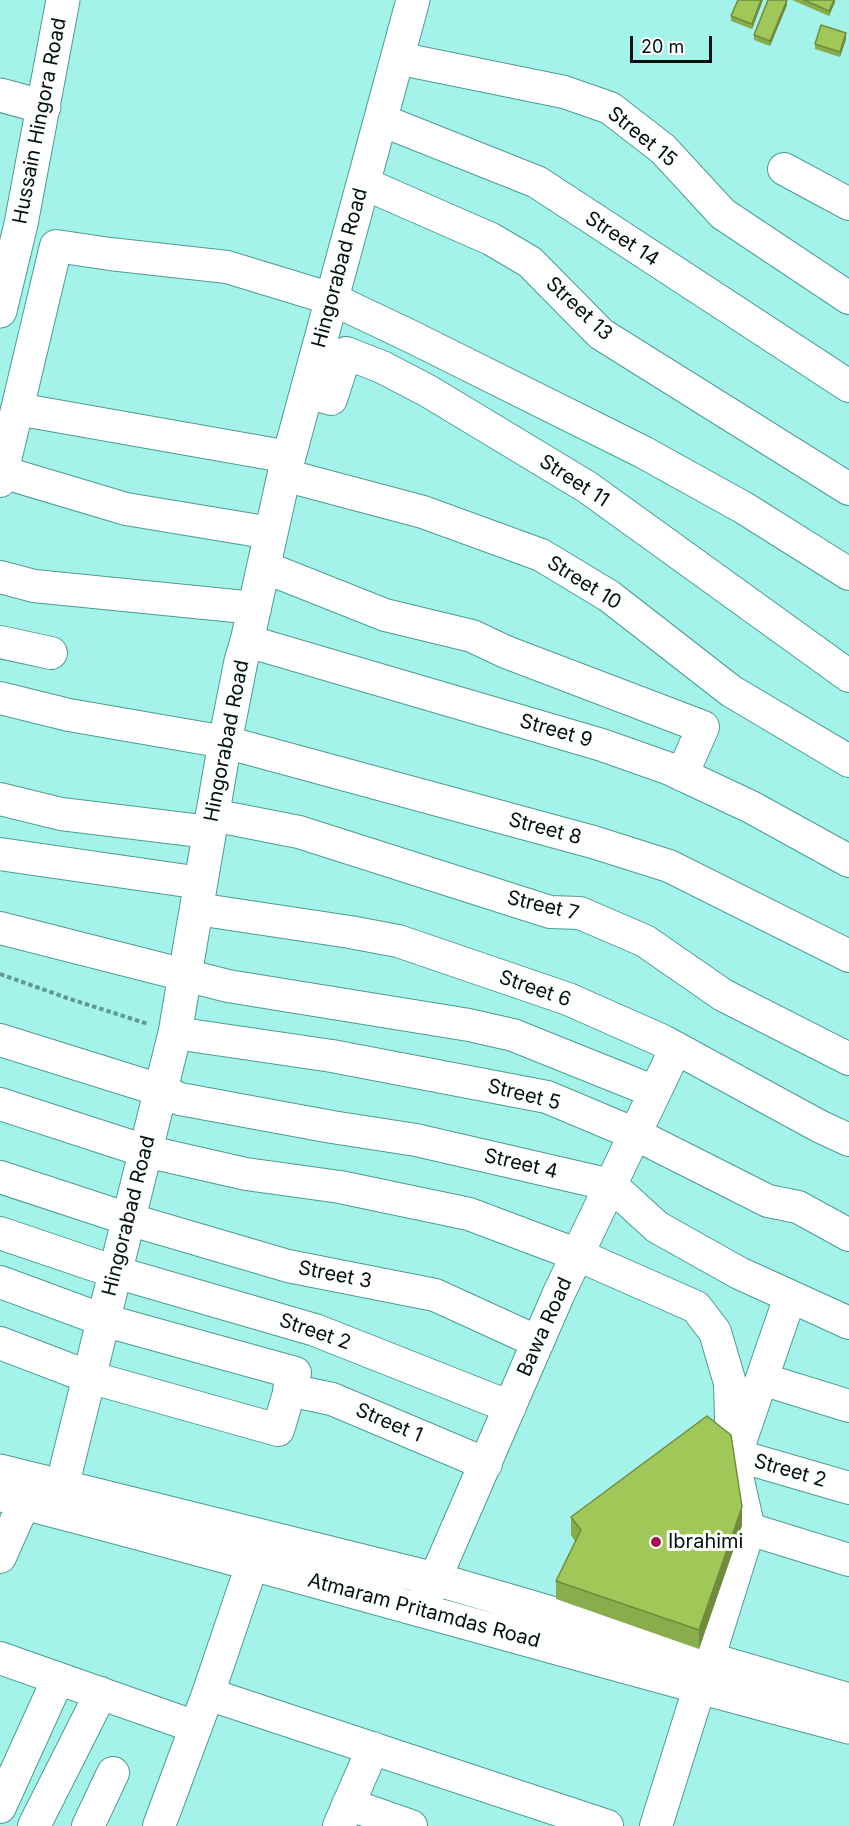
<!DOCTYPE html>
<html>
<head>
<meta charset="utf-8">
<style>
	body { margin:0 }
	#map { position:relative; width:849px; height:1826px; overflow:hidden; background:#a3f3ea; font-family:Inter,sans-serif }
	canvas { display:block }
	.scale { position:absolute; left:630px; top:36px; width:82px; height:27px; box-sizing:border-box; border:3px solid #001210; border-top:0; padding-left:8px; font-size:18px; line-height:21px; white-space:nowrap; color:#001210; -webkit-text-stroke:4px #fff; paint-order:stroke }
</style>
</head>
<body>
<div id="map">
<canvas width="849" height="1826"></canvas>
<div class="scale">20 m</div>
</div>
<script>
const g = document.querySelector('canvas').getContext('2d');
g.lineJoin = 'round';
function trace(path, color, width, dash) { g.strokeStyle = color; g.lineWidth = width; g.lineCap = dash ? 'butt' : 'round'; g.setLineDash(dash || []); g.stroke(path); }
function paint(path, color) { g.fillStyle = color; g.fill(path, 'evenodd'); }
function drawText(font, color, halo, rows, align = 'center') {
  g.font = font + ' Inter,sans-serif'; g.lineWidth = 6; g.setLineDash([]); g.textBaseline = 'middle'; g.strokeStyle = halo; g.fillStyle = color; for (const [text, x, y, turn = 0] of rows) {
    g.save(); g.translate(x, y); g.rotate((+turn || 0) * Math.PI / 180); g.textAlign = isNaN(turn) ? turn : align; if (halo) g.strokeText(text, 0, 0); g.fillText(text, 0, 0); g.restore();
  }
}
const path = new Path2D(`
	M0,974L67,998L148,1024`);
const street = new Path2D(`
	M397,58L564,92L610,108L663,149L723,214L849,298
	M381,120L537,182L849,386
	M784,169L849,204
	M363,183L491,239L530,262L601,334L849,489
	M307,392L331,399L346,353L382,367L428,391L587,487L849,676
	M17,409L289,457
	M2,472L126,509L271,533
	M284,475L423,512L541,555L609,596L731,691L849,761
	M0,481L56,246L110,254L227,267L332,299L410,336L643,452L744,508L849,574
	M264,567L385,615L472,636L506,652L703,727L682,775
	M0,577L34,586L255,608
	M247,641L602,745L670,769L751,807L849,861
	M0,642L51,653
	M0,698L69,715L225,742L593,842L669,866L849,956
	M0,799L61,814L209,832
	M212,815L299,832L550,912L580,913L645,941L723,995L849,1059
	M0,854L201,883
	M197,909L350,932L398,941L568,999L663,1041L819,1126L849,1140
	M0,928L228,986L469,1025L513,1035L655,1092
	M175,1033L332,1056L547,1097L635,1134L768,1201L798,1207L849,1235
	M0,1040L160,1090L180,1099L332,1127L416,1140L611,1185L657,1227L739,1273L849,1323
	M0,1104L145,1151L246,1174L340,1187L469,1214L578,1255L696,1307L715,1332L730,1383L732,1454L749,1529L656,1826
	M0,1177L128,1219L288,1266L435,1295L538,1342
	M0,1233L115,1272L315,1330L510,1407
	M0,1282L103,1320L295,1373L278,1430L89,1377L0,1343
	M762,1379L849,1406
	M289,1390L332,1399L486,1464
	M739,1445L790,1297
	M732,1454L849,1488
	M749,1529L849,1560
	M0,1557L24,1503
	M423,1602L435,1579L559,1293L676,1048
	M0,1658L196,1727
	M208,1694L607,1826
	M348,1804L411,1826
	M0,1807L58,1679
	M34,1826L101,1693
	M88,1826L113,1773
	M159,1826L208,1694L261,1538
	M339,1826L373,1748`);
const secondary = new Path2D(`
	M0,95L44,107
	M0,311L21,224L63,0
	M0,1471L435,1579L849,1700
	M62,1486L175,1033L225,742L241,661L247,641L284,475L413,0
	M0,1494L24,1503C300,1574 573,1655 849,1727`);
const wall = new Path2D(`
	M763,0L752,29L731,21V16Z
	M792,0H835V2L829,16Z
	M787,5L770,46L754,40V35Z
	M846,39L840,57L815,49V44Z
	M571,1517L742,1525L699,1649L556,1599V1581L575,1541L571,1535Z`);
const shadedWall = new Path2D(`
	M761,0H763L752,29V24Z
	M787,0V5L770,46V41Z
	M834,0H835V2L829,16V11Z
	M846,33V39L840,57V52Z
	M742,1507V1525L699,1649V1630Z`);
const building = new Path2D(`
	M738,0H761L752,24L731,16Z
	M768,0H787L770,41L754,35Z
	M804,0H834L829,11Z
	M821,25L846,33L840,52L815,44Z
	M707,1416L731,1435L742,1507L699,1630L556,1581L581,1530L571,1517Z`);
const markers = [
	[656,1542,6,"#a6114b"]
];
const streetNames = [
	["Hussain Hingora Road",40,121,-79],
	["Street 15",642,137,39],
	["Street 14",622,239,33],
	["Hingorabad Road",340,268,-75],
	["Street 13",579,309,43],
	["Street 11",574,481,33],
	["Street 10",584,583,32],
	["Street 9",556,731,16],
	["Hingorabad Road",227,741,-79],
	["Street 8",545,829,15],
	["Street 7",543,906,13],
	["Street 6",535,989,19],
	["Street 5",524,1095,14],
	["Street 4",521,1164,13],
	["Hingorabad Road",129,1216,-76],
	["Street 3",335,1275,11],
	["Bawa Road",545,1327,-66],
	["Street 2",315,1332,19],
	["Street 1",389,1423,23],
	["Street 2",790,1471,16],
	["Atmaram Pritamdas Road",424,1611,15]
];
const poiNames = [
	["Ibrahimi",668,1542]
];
trace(street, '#4c9c94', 34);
trace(secondary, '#4c9c94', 35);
trace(path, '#619892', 4, [4.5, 3]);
trace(street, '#fff', 32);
trace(secondary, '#fff', 33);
paint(wall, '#89ac4c');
paint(shadedWall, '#6f8c3e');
paint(building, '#9fc858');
trace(building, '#6f8c3e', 1.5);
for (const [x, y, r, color] of markers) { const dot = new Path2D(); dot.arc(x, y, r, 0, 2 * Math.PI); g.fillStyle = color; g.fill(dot); trace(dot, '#fff', 2); }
drawText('20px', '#001210', '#fff', streetNames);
drawText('20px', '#001210', '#fff', poiNames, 'left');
</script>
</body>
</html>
